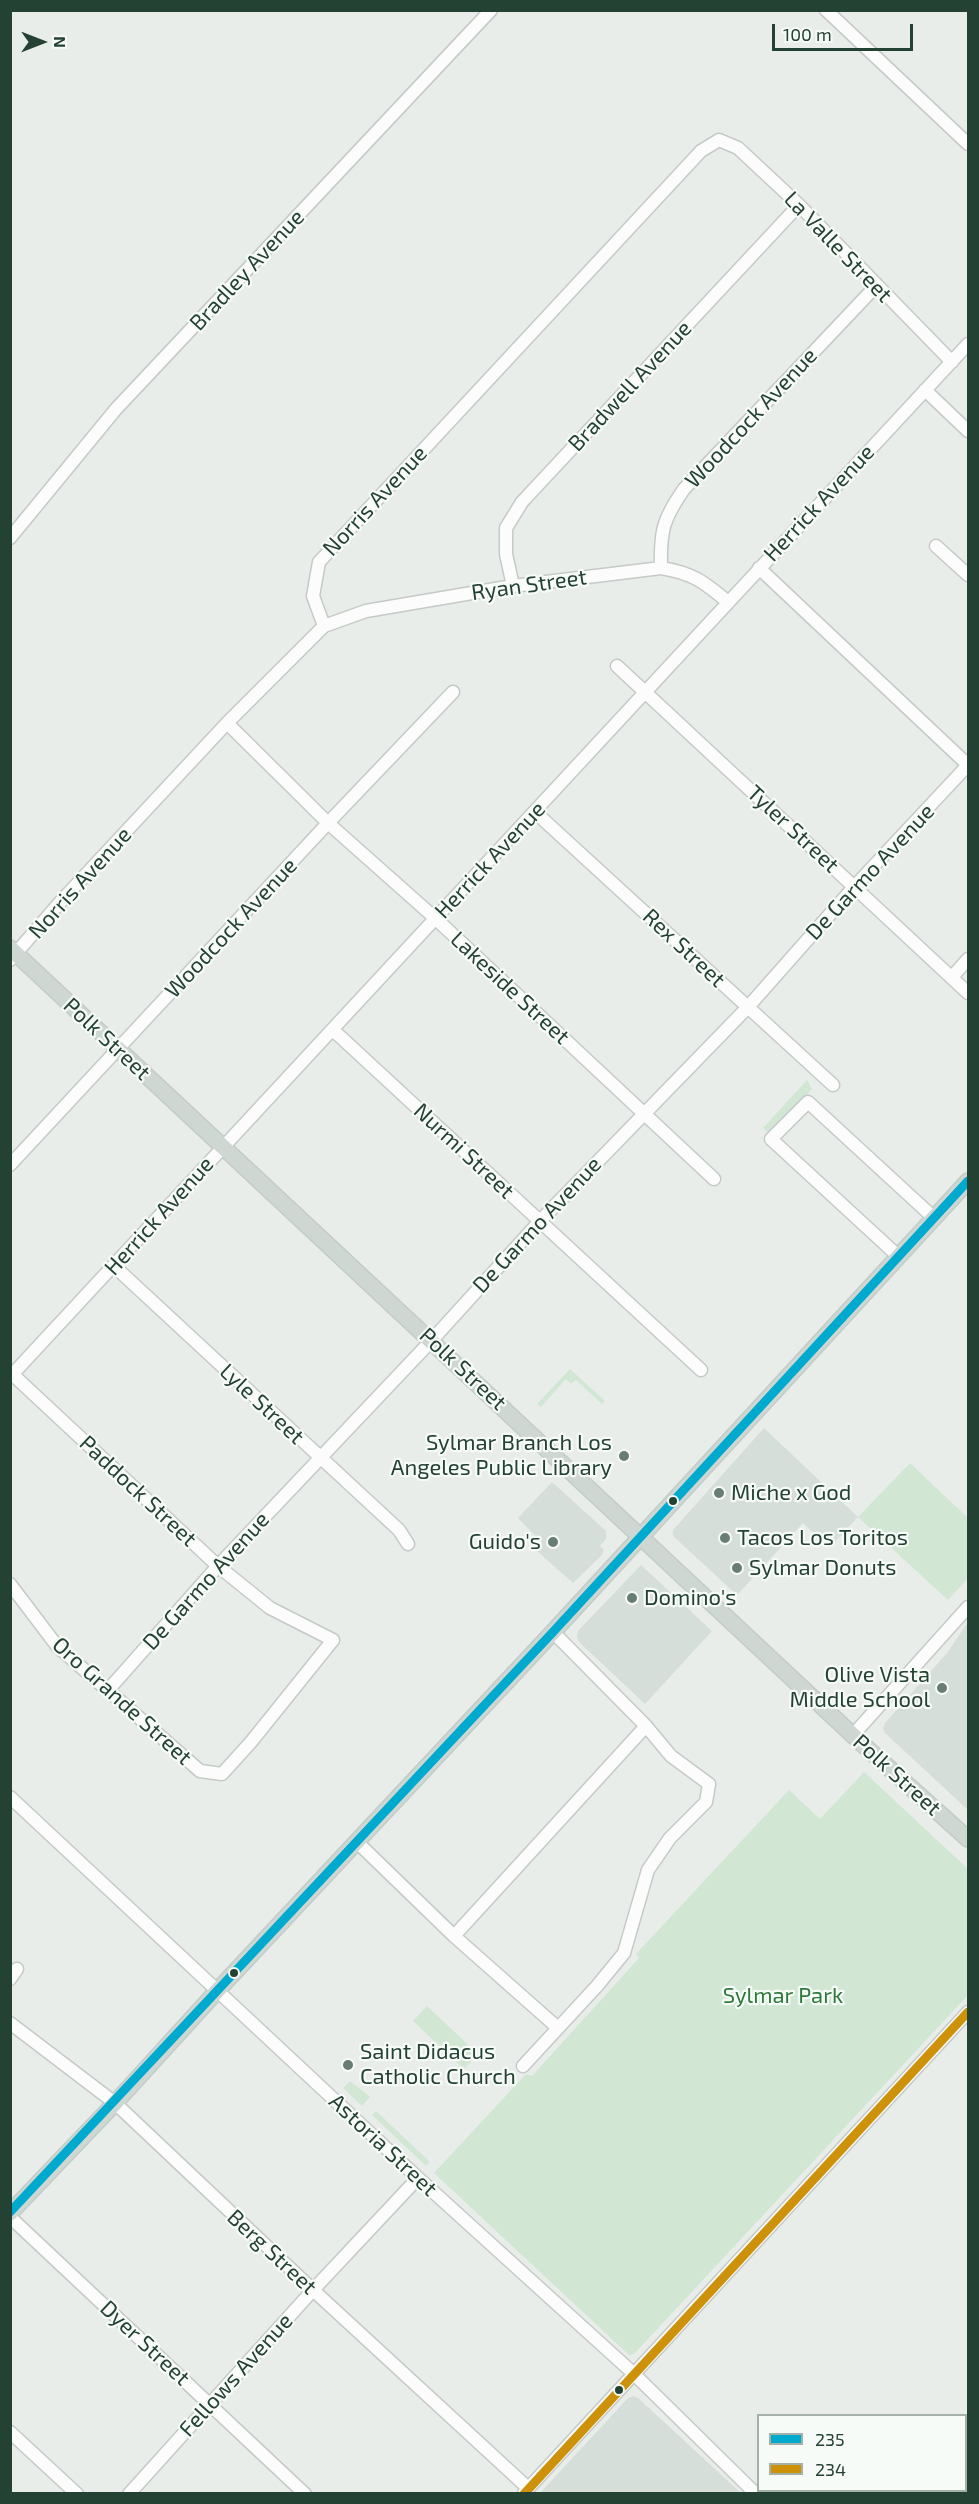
<!DOCTYPE html>
<html>
<head>
<meta charset="utf-8">
<style>
	body { margin:0 }
	#map { position:relative; width:979px; height:2504px; overflow:hidden; background:#e8edea; font-family:"Exo 2",sans-serif }
	canvas { display:block }
	.frame { position:absolute; inset:0; border:12px solid #244233; pointer-events:none }
	.legend { position:absolute; left:757px; top:2414px; width:210px; height:78px; box-sizing:border-box; background:#f7fbf8; border:2px solid #a3b1a9; margin:0; padding:8px 10px; list-style:none; font-size:18px; color:#244233 }
	.legend li { display:flex; align-items:center; gap:12px; height:30px }
	.legend b { width:30px; border:2px solid #a3b1a9 }
	.north { position:absolute; left:12px; top:12px; width:60px; height:60px; -webkit-text-stroke:4px #f7fbf8; paint-order:stroke; rotate:90deg; font-size:16px; font-weight:700; line-height:24px; text-align:center; color:#244233 }
	.north::after { content:''; display:block; margin:auto; width:21px; height:27px; background:#244233; clip-path:polygon(50% 0,100% 100%,50% 72%,0 100%) }
	.scale { position:absolute; left:772px; top:24px; width:141px; height:27px; box-sizing:border-box; border:3px solid #244233; border-top:0; padding-left:8px; font-size:18px; line-height:21px; white-space:nowrap; color:#244233; -webkit-text-stroke:4px #f7fbf8; paint-order:stroke }
</style>
</head>
<body>
<div id="map">
<canvas width="979" height="2504"></canvas>
<div class="frame"></div>
<ul class="legend">
<li><b style="height:8px;background:#00a9ce"></b>235</li>
<li><b style="height:8px;background:#cd920a"></b>234</li>
</ul>
<div class="north">N</div>
<div class="scale">100 m</div>
</div>
<script>
const g = document.querySelector('canvas').getContext('2d');
g.lineJoin = 'round';
function paint(path, color) { g.fillStyle = color; g.fill(path, 'evenodd'); }
function trace(path, color, width, dash) { g.strokeStyle = color; g.lineWidth = width; g.lineCap = dash ? 'butt' : 'round'; g.setLineDash(dash || []); g.stroke(path); }
function drawText(font, color, halo, rows, align = 'center') {
  g.font = font + ' "Exo 2",sans-serif'; g.lineWidth = 4.5; g.setLineDash([]); g.textBaseline = 'middle'; g.strokeStyle = halo; g.fillStyle = color; for (const [text, x, y, turn = 0] of rows) {
    g.save(); g.translate(x, y); g.rotate((+turn || 0) * Math.PI / 180); g.textAlign = isNaN(turn) ? turn : align; if (halo) g.strokeText(text, 0, 0); g.fillText(text, 0, 0); g.restore();
  }
}
const built = new Path2D(`
	M764,1428L858,1517L829,1548L803,1523L737,1595L673,1536V1530Z
	M552,1482L606,1531V1539L600,1546L604,1550L602,1555L573,1583L536,1550L542,1543L518,1518Z
	M641,1565L712,1631L645,1704L579,1642L577,1637L578,1631Z
	M968,1622V1810L885,1733L883,1728L885,1723L947,1653Z
	M633,2396L638,2398L741,2493H540L628,2398Z`);
const green = new Path2D(`
	M807,1080L812,1089L771,1134L763,1128Z
	M570,1369L605,1401L602,1404L576,1380L571,1384L566,1379L541,1407L537,1404Z
	M910,1463L968,1518V1578L948,1600L858,1517Z
	M864,1772L968,1869V1995L634,2354L629,2355L434,2173L526,2074L532,2076L639,1958L636,1954L789,1790L820,1819Z
	M427,2006L478,2054L464,2069L413,2021Z
	M350,2081L370,2097L362,2106L343,2088Z
	M376,2111L430,2162L426,2166L372,2115Z`);
const minor = new Path2D(`
	M826,10L968,144
	M925,390L968,431
	M10,538L116,409L491,10
	M936,546L968,575
	M661,568C660,531 663,519 684,489L876,286
	M759,568L968,765
	M513,586L506,554V528L522,502L799,205
	M324,626L366,611L513,586L661,568C693,573 704,582 728,602
	M617,666L968,993
	M227,723L328,823L435,918L714,1179
	M535,812L833,1085
	M10,960L63,899L227,723L324,626L313,596L319,562L701,151L719,140L738,148L799,205L952,362
	M952,977L968,959
	M333,1030L701,1370
	M10,1165L328,823L453,692
	M898,1256L771,1139L808,1102L934,1218
	M114,1266L399,1530L408,1544
	M10,1372L218,1566L270,1608L333,1640L251,1742L222,1774L200,1771L57,1646L10,1584
	M10,1377L968,344
	M109,1689L218,1566L432,1340L540,1221L748,1007L854,887L968,765
	M853,1735L968,1607
	M10,1797L418,2178L633,2373L756,2494
	M357,1842L454,1936L558,2028
	M454,1936L646,1726
	M10,1979L17,1969
	M10,2023L115,2103L313,2290L528,2488
	M523,2066L597,1986L624,1953L648,1870L670,1838L706,1802L709,1784L671,1756L646,1726L553,1632
	M10,2217L305,2494
	M10,2432L77,2494
	M966,2438L968,2434
	M524,2493L968,2012
	M129,2494L313,2290L418,2178
	M914,2494L917,2490`);
const major = new Path2D(`
	M10,948L859,1741L968,1839
	M10,2213L115,2103L217,1991L553,1632L968,1181`);
const bus1 = new Path2D(`
	M10,2212L553,1632L968,1181`);
const bus2 = new Path2D(`
	M524,2494L968,2012`);
const markers = [
	[624,1456,6,"#697e73"],
	[719,1493,6,"#697e73"],
	[673,1501,5,"#244233"],
	[725,1538,6,"#697e73"],
	[553,1542,6,"#697e73"],
	[737,1568,6,"#697e73"],
	[632,1598,6,"#697e73"],
	[942,1688,6,"#697e73"],
	[234,1973,5,"#244233"],
	[348,2065,6,"#697e73"],
	[619,2390,5,"#244233"]
];
const streetNames = [
	["La Valle Street",838,247,46],
	["Bradley Avenue",247,270,-47],
	["Bradwell Avenue",630,386,-47],
	["Woodcock Avenue",751,418,-47],
	["Norris Avenue",375,501,-47],
	["Herrick Avenue",819,503,-47],
	["Ryan Street",529,585,-8],
	["Tyler Street",793,829,43],
	["Herrick Avenue",490,860,-47],
	["De Garmo Avenue",870,872,-47],
	["Norris Avenue",80,883,-48],
	["Woodcock Avenue",231,928,-47],
	["Rex Street",684,948,43],
	["Lakeside Street",510,988,43],
	["Polk Street",107,1039,43],
	["Nurmi Street",464,1151,43],
	["Herrick Avenue",159,1216,-48],
	["De Garmo Avenue",537,1225,-47],
	["Polk Street",463,1369,43],
	["Lyle Street",262,1404,43],
	["Paddock Street",138,1491,43],
	["De Garmo Avenue",206,1581,-48],
	["Oro Grande Street",122,1701,42],
	["Polk Street",897,1775,42],
	["Astoria Street",383,2145,43],
	["Berg Street",272,2252,43],
	["Dyer Street",145,2343,43],
	["Fellows Avenue",236,2375,-48]
];
const poiNames = [
	["Sylmar Branch Los",612,1443,"right"],
	["Angeles Public Library",612,1468,"right"],
	["Miche x God",731,1493],
	["Tacos Los Toritos",737,1538],
	["Guido's",541,1542,"right"],
	["Sylmar Donuts",749,1568],
	["Domino's",644,1598],
	["Olive Vista",930,1675,"right"],
	["Middle School",930,1700,"right"],
	["Saint Didacus",360,2052],
	["Catholic Church",360,2077]
];
const parkNames = [
	["Sylmar Park",783,1996]
];
paint(built, '#d6ded9');
paint(green, '#d1e6d3');
trace(minor, '#c5cac7', 15);
trace(major, '#c3ccc7', 18);
trace(minor, '#fcfcfc', 12);
trace(major, '#cfd7d3', 15);
trace(bus1, '#00a9ce', 9);
trace(bus2, '#cd920a', 9);
for (const [x, y, r, color] of markers) { const dot = new Path2D(); dot.arc(x, y, r, 0, 2 * Math.PI); g.fillStyle = color; g.fill(dot); trace(dot, '#f7fbf8', 2); }
drawText('22px', '#244233', '#f7fbf8', streetNames);
drawText('22px', '#244233', '#f7fbf8', poiNames, 'left');
drawText('22px', '#2d7a3a', '#f7fbf8', parkNames);
</script>
</body>
</html>
